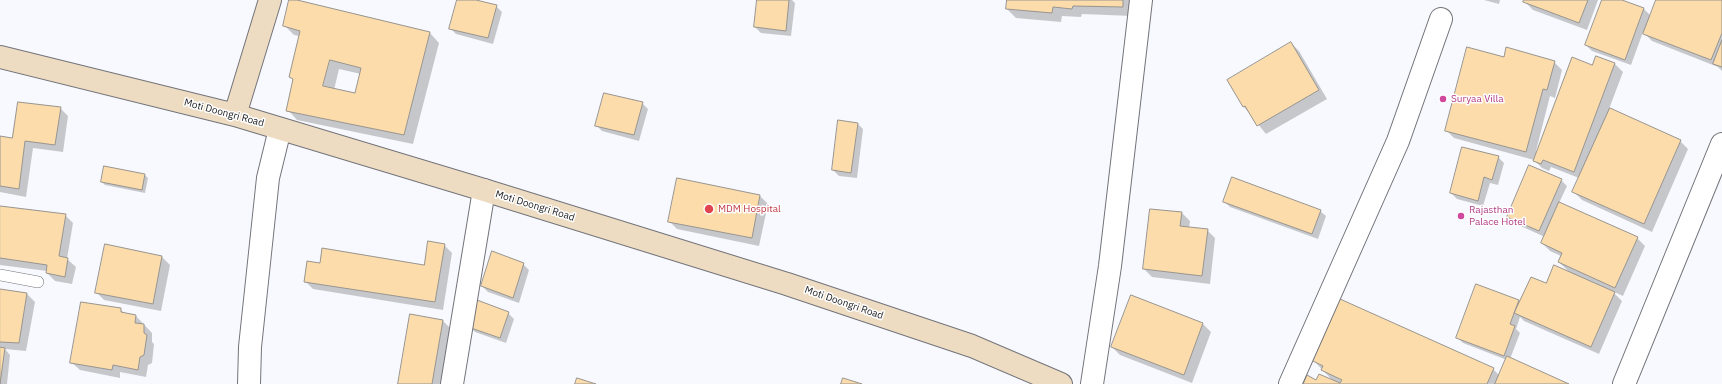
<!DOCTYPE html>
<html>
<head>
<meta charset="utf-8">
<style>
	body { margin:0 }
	canvas { display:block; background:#f8f9fe }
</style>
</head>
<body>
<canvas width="1722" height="384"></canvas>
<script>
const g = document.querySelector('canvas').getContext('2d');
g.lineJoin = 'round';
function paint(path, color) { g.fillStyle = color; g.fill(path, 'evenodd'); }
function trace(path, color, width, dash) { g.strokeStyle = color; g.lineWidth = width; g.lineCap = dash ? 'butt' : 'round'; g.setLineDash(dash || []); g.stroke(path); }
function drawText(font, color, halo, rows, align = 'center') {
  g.font = font + ' "IBM Plex Sans",sans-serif'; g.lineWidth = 3; g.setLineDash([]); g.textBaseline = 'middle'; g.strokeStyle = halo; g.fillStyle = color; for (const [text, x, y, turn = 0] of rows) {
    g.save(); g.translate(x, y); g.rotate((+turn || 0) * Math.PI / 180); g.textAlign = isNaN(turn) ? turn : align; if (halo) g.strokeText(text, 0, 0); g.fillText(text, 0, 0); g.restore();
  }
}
const shadow = new Path2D(`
	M290,0L430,33L439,43L413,144L297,120L288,110L294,81L290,77L299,36L294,35L284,25ZM339,69L361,74L356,94L334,90Z
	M458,0H472L496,6L502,12L493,44L456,34L450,28Z
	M758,0H792L795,3L791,36L761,33L755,27Z
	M1008,0H1132V16L1082,14L1081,17L1062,16L1061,22L1016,18L1007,9Z
	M1484,0H1500L1499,4Z
	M1525,0H1598L1587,30L1533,10L1525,2Z
	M1603,0H1619L1644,9L1651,16L1657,0H1722V71L1718,67L1652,41L1643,32L1631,65L1592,51L1586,45Z
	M1291,43L1299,51L1327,99L1266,134L1244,107L1228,80Z
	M1596,57L1615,64L1623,72L1609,109L1680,141L1688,149L1652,232L1582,200L1574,192L1579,178L1551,167L1549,171L1542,168L1534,160L1454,138L1446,130L1504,58L1554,62L1562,70L1555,98L1550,96L1536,151L1537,152L1593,66Z
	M642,103L648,109L639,141L602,131L596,125Z
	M60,108L68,116L63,152L33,148L26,197L0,192V137L12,139Z
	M857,123L863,129L857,178L839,176L833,170Z
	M1498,157L1504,163L1498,185L1490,183L1483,206L1457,199L1451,193Z
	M105,167L145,175L148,178L145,193L105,185L102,182Z
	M1561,180L1567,186L1559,203L1637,238L1645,246L1623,296L1612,291L1622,301L1599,354L1524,321L1520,317L1516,329L1520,333L1510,359L1566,384H1304L1317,381H1333L1314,361L1493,369L1500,376L1507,360L1463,343L1457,337L1518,301L1520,303L1546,285L1570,273L1559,262L1561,256L1550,251L1542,243L1545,237L1514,223L1508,217Z
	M760,196L768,204L759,246L677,229L669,221Z
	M1224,201L1320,211L1326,216L1318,239L1230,207Z
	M0,207L65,215L73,223L67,259L76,267L72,284L55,281L47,273V271L0,265Z
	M1182,213L1190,221L1189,228L1207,230L1215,238L1210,284L1152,277L1144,269Z
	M444,245L452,253L443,310L313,289L305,281L320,264L425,266Z
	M162,257L170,265L161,311L104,300L96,292Z
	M523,264L529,270L519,303L488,292L482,286Z
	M0,290L27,294L35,302L26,351L5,349L10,355L7,384H0Z
	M1132,297L1203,324L1211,332L1192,383L1120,355L1112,347Z
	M120,309L125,314L136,316L152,333V342L154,344L152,363L148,365L146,377L120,372V378L80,370L71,362Z
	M508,313L514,319L506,343L475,332L469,326Z
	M411,315L443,321L451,329L441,384H399Z`);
const building = new Path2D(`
	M289,0H297L430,32L404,135L286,111L293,79L289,77L300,31L283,26ZM330,60L361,68L355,93L323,86Z
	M457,0H476L497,5L488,38L449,29Z
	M757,0H789L786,31L754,27Z
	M1007,0H1123V7L1073,6L1072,9L1053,7L1052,13L1006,9Z
	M1524,0H1588L1579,23L1523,2Z
	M1602,0H1622L1644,8L1625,60L1585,45Z
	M1656,0H1722V33L1711,60L1643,34Z
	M1722,40V67L1713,64Z
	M1291,42L1319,90L1257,126L1245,106L1243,107L1227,80Z
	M1467,47L1504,57L1506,47L1555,61L1547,90L1543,89L1526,152L1445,131Z
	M1596,56L1615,63L1574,172L1543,160L1541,164L1533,161L1572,57L1592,65Z
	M604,93L643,102L634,135L595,126Z
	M18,102L61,107L55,145L25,141L19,189L0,186V136L12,138Z
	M1610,108L1681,140L1644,224L1572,192Z
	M838,120L858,123L851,173L832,170Z
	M1462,147L1499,156L1492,180L1484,177L1478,201L1450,193Z
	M1529,165L1562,179L1539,231L1507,217Z
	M104,166L145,174L142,190L101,182Z
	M1232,177L1321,210L1312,234L1223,202Z
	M677,178L760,195L752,238L668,222Z
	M1559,202L1638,237L1615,288L1558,262L1562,253L1541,243Z
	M0,206L66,214L59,256L68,258L65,277L46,273L47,265L0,258Z
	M1150,209L1182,212L1180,226L1208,229L1202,276L1143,269Z
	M428,241L445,244L435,302L304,282L307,261L320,263L322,248L424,265Z
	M105,244L162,256L153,304L95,293Z
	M492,251L524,263L513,298L481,286Z
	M1554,265L1615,292L1591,347L1514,313L1531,277L1546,283Z
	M1476,284L1519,300L1510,324L1515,326L1504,356L1456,338Z
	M0,289L27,293L19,343L0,342Z
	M1131,295L1203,323L1184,375L1111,347Z
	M1340,299L1494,368L1487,384H1303L1307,375L1316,380L1319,374L1340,383L1342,380L1321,370L1323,366L1313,361Z
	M477,300L509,312L500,338L468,327Z
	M81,302L121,308V312L136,315L135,323L144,324V333L147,335L144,355L140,357L138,370L113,365L112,370L70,363Z
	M410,314L443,320L432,384H398Z
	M0,347L5,348L0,384Z
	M1507,356L1569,384H1495Z
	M577,378L596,384H575Z
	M843,378L862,384H841Z`);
const lane = new Path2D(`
	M0,275L38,282`);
const street = new Path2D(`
	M249,384L250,347L268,178L280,129
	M452,384L484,190
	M1092,384L1110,266L1141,0
	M1290,384L1398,141L1441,19
	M1624,384L1722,144`);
const secondary = new Path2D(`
	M0,57L235,115L484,190L787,284L972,346L1061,384
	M235,115L270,0`);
const markers = [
	[1443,99,4,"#d1479c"],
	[709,209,5,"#e0444e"],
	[1461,216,4,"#d1479c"]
];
const hotelNames = [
	["Suryaa Villa",1451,99],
	["Rajasthan",1469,210],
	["Palace Hotel",1469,222]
];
const streetNames = [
	["Moti Doongri Road",224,113,15],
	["Moti Doongri Road",535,206,17],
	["Moti Doongri Road",844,303,19]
];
const healthNames = [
	["MDM Hospital",718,209]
];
paint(shadow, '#0003');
paint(building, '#fbdcaa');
trace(building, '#98948f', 1);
trace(lane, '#73747a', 12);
trace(street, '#73747a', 24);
trace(secondary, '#73747a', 24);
trace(lane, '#fff', 11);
trace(street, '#fff', 22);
trace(secondary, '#eedcc2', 22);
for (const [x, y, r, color] of markers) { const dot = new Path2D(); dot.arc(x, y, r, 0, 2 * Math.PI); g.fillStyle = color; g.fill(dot); trace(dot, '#fff', 1.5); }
drawText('10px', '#b23c85', '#fff', hotelNames, 'left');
drawText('10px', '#1c1d1f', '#fff', streetNames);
drawText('10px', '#be3a42', '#fff', healthNames, 'left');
</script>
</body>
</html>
